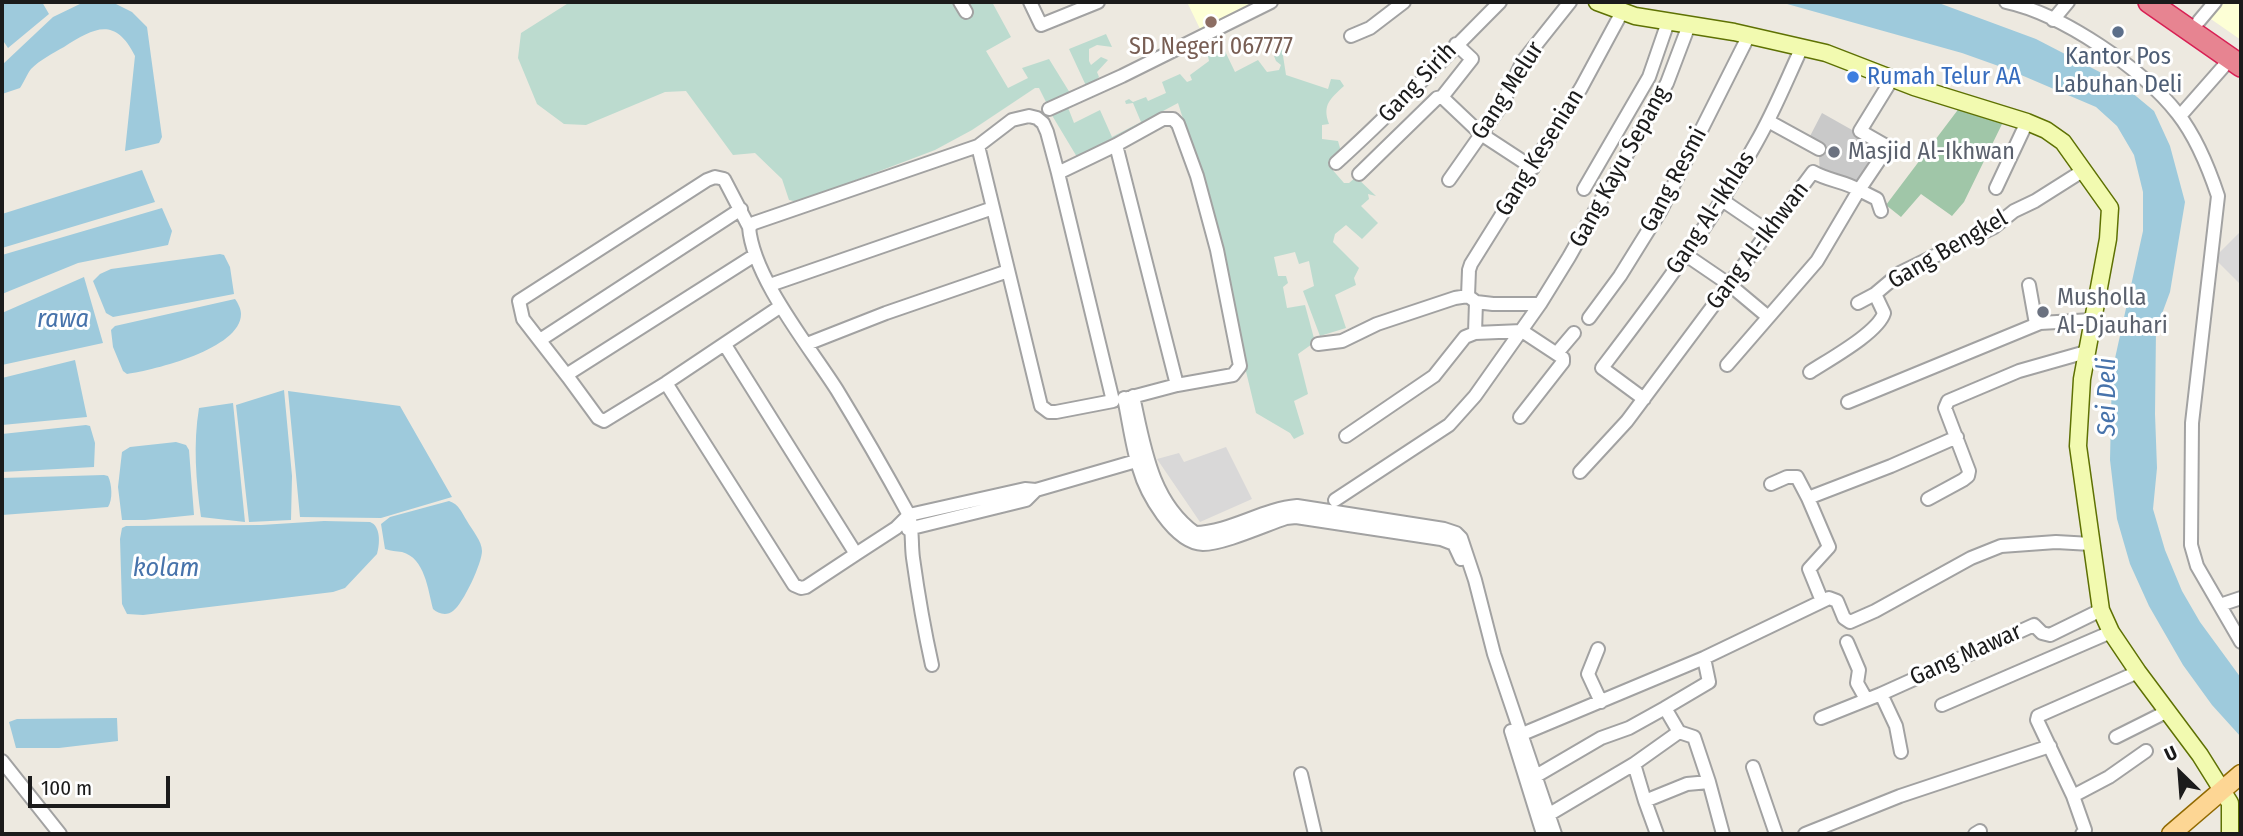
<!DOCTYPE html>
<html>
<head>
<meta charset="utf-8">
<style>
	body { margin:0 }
	#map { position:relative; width:2243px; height:836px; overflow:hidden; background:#ede9e0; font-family:"Fira Sans Condensed",sans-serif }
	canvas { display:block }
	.frame { position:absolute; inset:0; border:4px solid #1b1b1b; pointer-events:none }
	.north { position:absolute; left:2145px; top:738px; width:70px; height:70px; -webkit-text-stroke:5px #fff; paint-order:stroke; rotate:335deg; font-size:19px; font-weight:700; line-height:28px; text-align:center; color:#1b1b1b }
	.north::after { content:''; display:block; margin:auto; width:24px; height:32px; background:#1b1b1b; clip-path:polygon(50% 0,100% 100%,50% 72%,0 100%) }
	.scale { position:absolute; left:28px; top:776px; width:142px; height:32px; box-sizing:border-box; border:4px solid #1b1b1b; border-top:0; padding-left:9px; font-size:21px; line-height:24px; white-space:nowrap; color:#1b1b1b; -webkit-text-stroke:5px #fff; paint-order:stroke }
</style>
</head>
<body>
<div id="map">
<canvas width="2243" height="836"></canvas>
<div class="frame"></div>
<div class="north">U</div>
<div class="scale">100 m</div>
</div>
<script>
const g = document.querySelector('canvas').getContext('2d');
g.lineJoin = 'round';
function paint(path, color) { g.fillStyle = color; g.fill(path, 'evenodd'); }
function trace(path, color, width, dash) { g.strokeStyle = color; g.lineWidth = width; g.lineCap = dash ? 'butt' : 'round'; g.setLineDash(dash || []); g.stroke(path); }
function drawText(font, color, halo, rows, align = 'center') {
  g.font = font + ' "Fira Sans Condensed",sans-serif'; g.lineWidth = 6; g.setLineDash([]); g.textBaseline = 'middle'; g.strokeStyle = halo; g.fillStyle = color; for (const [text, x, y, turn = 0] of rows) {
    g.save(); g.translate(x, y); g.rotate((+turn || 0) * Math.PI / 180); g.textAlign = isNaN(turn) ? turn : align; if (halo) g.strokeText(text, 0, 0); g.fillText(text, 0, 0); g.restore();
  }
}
const residential = new Path2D(`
	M2241,231V285L2214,258Z
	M1226,447L1252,499L1200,522L1157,459L1179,453L1184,462Z`);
const education = new Path2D(`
	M1187,2H1265L1202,33Z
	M2221,2H2241V40L2208,17Z`);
const religious = new Path2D(`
	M1822,113L1884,148L1860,186L1820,175L1819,156L1822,152L1808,140Z`);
const wetland = new Path2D(`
	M570,2H992L1011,37L986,51L1008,88L1028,78L1022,68L1049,59L1070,93L1047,104L1039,88H1035L972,130L935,150L798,202L789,200L782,179L755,153L733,155L686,91L665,92L586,125L564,124L537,104L518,58L521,33Z
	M1106,34L1112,47L1097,45L1089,49V61L1091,65L1101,57L1108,60L1097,72L1099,77L1095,81L1096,86L1088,90L1069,49Z
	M1224,49L1235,72L1258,60L1267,72L1279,70L1281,65L1276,61L1274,56L1282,49L1286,75L1328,89L1331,79L1340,80L1344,86C1330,99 1322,105 1329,124L1322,125V139L1338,141L1342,155L1330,167L1344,183H1349L1356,177L1376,196L1368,194L1369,199L1361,206L1378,223L1362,239L1346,225L1335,234L1333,242L1359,268L1354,278L1356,285L1335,295L1346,328L1320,336L1303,291L1314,286L1309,261L1299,264L1295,252L1274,257L1278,276H1286L1288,283L1283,287L1287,308L1305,305L1315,342L1298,354L1308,394L1294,401L1304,434L1294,439L1290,433L1256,413L1192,147L1178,103L1077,157L1050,112L1067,105L1074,123L1100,110L1112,137L1141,122L1133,103L1126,104L1125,101L1129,99L1133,102L1146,97L1148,101L1166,93L1162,82L1180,74L1187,82L1192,80L1190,75L1209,61L1208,56Z`);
const cemetery = new Path2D(`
	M1960,107L2003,122L1964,202L1952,216L1921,194L1901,217L1886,205Z`);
const water = new Path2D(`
	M2,2H42L49,14L8,48L2,39Z
	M84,2H112L132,12L147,27L162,137L159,143L125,151L135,56C115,16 94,28 64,47C53,53 40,60 31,69C27,74 24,82 20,88L2,94V65L53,17Z
	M1780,2H1936L2036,39L2119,82L2154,111L2170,146L2185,202L2170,292L2156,330L2155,414L2157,468L2153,509L2165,550L2182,591L2200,622L2241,678V737L2212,705L2183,665L2149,606L2130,564L2117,519L2110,460L2112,372L2143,231V192L2134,155L2117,126L2096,107L2007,69L1962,53Z
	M142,170L155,202L2,248V214Z
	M162,208L172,231L168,245L78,263L2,294V255Z
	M220,254L224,255L230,267L234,294L113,317L106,313L93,281L100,274L111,269Z
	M84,277L103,343L2,365V313Z
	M235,299C238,303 241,309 241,314C241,349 154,370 127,374L123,371L113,347L111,330L115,326Z
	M75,360L87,417L2,425V378Z
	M284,390L292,476L291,520L249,522L236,405Z
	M288,391L400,406L452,497L381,518L300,517Z
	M233,403L245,522L201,517C196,481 193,444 199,408Z
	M86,425L90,426L95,443L94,467L2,472V434Z
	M176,442L186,445L189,450L194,515L145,520H122L118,487L122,452L130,447Z
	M104,475L108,476C112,484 113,500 108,507L2,515V478Z
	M449,501C459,504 462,513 467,521C472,530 482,541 482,551C482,563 463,604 453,611C447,616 438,614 433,609C428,590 425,558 402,552C396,551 391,551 385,549L381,524L390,517Z
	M324,521L370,522C381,526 380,544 377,554L345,588L333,592L143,615L127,614L122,604L120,539L122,528L126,526L261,525Z
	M117,718L118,741L59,748H16L9,722L17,719Z`);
const street = new Path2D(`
	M960,2L966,12
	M1030,2L1041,25L1098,2
	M2006,2C2062,14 2143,69 2178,114C2196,137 2209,169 2218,196L2192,423L2191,545L2197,566L2241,642
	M2053,20L2068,2
	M2199,21L2215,2
	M1351,36L1370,28L1404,2
	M1456,44L1472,59L1442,97L1481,134L1533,168
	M1049,109L1122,76L1271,2
	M2180,116L2231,58
	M1768,121L1819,149
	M1116,145L1177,385L1128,398
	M1336,163C1393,112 1446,56 1500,2
	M1058,173L1116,145L1163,119H1173L1178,124L1197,176L1217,250L1240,366L1233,375L1177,385
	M1359,174L1437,98L1442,97
	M1449,180L1501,106L1523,61L1570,2
	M1996,188L2027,122
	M1584,189L1649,77L1668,22
	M1722,200L1769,232
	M755,255L571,372L568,377L598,418L604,421L666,383L781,306
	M1686,255L1730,285L1767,316
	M770,285L993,208
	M2029,285L2036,324
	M1468,296L1469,270L1471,264L1581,88L1622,12
	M1858,303L1875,294
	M1589,318L1620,276L1661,210L1749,35
	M1475,333L1476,302
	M540,340L741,209
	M807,344L886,313L1008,271
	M1318,344L1342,341L1377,324L1455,298L1468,296L1476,302L1493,304H1540
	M725,345L856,554L896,528L909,515L1025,489L1036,490L1143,459
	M1557,353L1574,333
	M1727,365L1817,261L1859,190L1877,199L1881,211
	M1810,372C1828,360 1878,333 1884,313L1875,294L1900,273L1994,227L2014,211L2035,201L2084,170
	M568,377L523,319L519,301L707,180L715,177L724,179L749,227
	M666,383L794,585L801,588L806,587L856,554
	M1133,396C1144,446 1151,501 1195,533C1231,532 1262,509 1297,506L1444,529L1456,533L1461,538L1475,580L1494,654L1555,834
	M1124,398C1129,421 1132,446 1139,468C1146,493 1174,543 1203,544C1223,544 1265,525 1286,518L1296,517L1441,539L1454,544L1461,559
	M1644,399L1602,368C1657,296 1712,222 1756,143C1774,112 1787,79 1802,47
	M1848,402L2040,323L2092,320
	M1346,436L1434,376L1465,337L1475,333L1522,331L1563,358V362L1520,417
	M1580,472L1627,421L1813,172C1829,181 1844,181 1859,190L1888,147L1860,131L1892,79
	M1771,484L1787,477H1797L1808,498L1829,547L1809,569L1822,601
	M1808,498L1891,466L1957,437
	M1928,499L1963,480L1968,476L1969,471L1945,408L1948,401L2019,371L2086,352
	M1335,500L1449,425L1475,396L1540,304L1569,257L1667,83L1689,25
	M908,529L1026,500L1036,490
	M2220,605L2241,598
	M1847,642L1859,670L1857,683L1866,699
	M1598,649L1588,674L1601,702
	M1704,658L1709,682L1665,708L1679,732L1694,737L1709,782
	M932,665C924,629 918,594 913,558C911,543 913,530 909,515C886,473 862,431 837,390C809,346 753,278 749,227L754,223L978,146L1012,120L1029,116L1037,118L1043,123L1047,132L1058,173L1113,401L1056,412H1049L1041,406L978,146
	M1881,694L1896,726L1901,752
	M1942,705L2111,632
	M1821,718L1881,694L2034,625L2042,633L2050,635L2101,610
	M1511,731L1543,834
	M1520,735L1704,658L1829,598L1837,601L1844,618L1850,622L1875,611L1971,558L2001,546L2056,542L2091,544
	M2116,737L2168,711
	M2,761L60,834
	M1753,767L1776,834
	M1301,774L1315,834
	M1536,776L1601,738L1629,728L1665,708
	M2073,796L2109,777L2146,751
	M1645,801L1634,764L1679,732
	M1548,815L1634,764
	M1657,834L1645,801L1687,784L1709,782L1723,834
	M1805,834L1900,796L2050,746
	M1975,834L1980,831
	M2082,834L2085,830L2073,796L2037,720L2038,716L2138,672`);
const secondary = new Path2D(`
	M1597,2L1635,16L1734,32L1826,53L1914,87L2027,122L2046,130L2063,142L2110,208L2108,239L2082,379L2078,446L2101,610L2111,632L2138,672L2200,755L2230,803V834`);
const primary = new Path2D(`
	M2171,834L2241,774`);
const highway = new Path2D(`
	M2149,2L2241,66`);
const markers = [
	[1211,22,7,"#8d6e63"],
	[2118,32,7,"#5c6f8a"],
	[1853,77,7,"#3f7fe0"],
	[1834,152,7,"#6b7280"],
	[2043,312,7,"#6b7280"]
];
const educationNames = [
	["SD Negeri 067777",1211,47]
];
const serviceNames = [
	["Kantor Pos",2118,57],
	["Labuhan Deli",2118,85]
];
const shopNames = [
	["Rumah Telur AA",1867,77]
];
const streetNames = [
	["Gang Sirih",1418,83,-46],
	["Gang Melur",1508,91,-57],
	["Gang Kesenian",1540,153,-58],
	["Gang Kayu Sepang",1620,167,-61],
	["Gang Resmi",1674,180,-62],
	["Gang Al-Ikhlas",1711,213,-57],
	["Gang Al-Ikhwan",1758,246,-53],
	["Gang Bengkel",1948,250,-30],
	["Gang Mawar",1966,655,-24]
];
const worshipNames = [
	["Masjid Al-Ikhwan",1848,152],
	["Musholla",2057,298],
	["Al-Djauhari",2057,326]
];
const waterNames = [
	["rawa",63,320],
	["Sei Deli",2108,397,-90],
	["kolam",166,569]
];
paint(residential, '#d9d8d8');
paint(education, '#fdffd6');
paint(religious, '#c9c9c9');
paint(wetland, '#bcdbcf');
paint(cemetery, '#a0c6a8');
paint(water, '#9ecadc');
trace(street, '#a2a2a2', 16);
trace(secondary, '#5e7103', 19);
trace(primary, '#916a00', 21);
trace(highway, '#d82054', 24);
trace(street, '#fff', 12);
trace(secondary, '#f2fab0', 16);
trace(primary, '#fdd694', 18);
trace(highway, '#e78491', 21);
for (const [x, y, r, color] of markers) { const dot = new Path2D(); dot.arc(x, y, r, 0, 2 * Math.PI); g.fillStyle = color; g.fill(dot); trace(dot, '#fff', 2.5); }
drawText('24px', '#785e54', '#fff', educationNames);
drawText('24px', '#4e5e75', '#fff', serviceNames);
drawText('24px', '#366cbe', '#fff', shopNames, 'left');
drawText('24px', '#1b1b1b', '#fff', streetNames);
drawText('24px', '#5b616d', '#fff', worshipNames, 'left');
drawText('italic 26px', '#4773ab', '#fff', waterNames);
</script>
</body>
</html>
